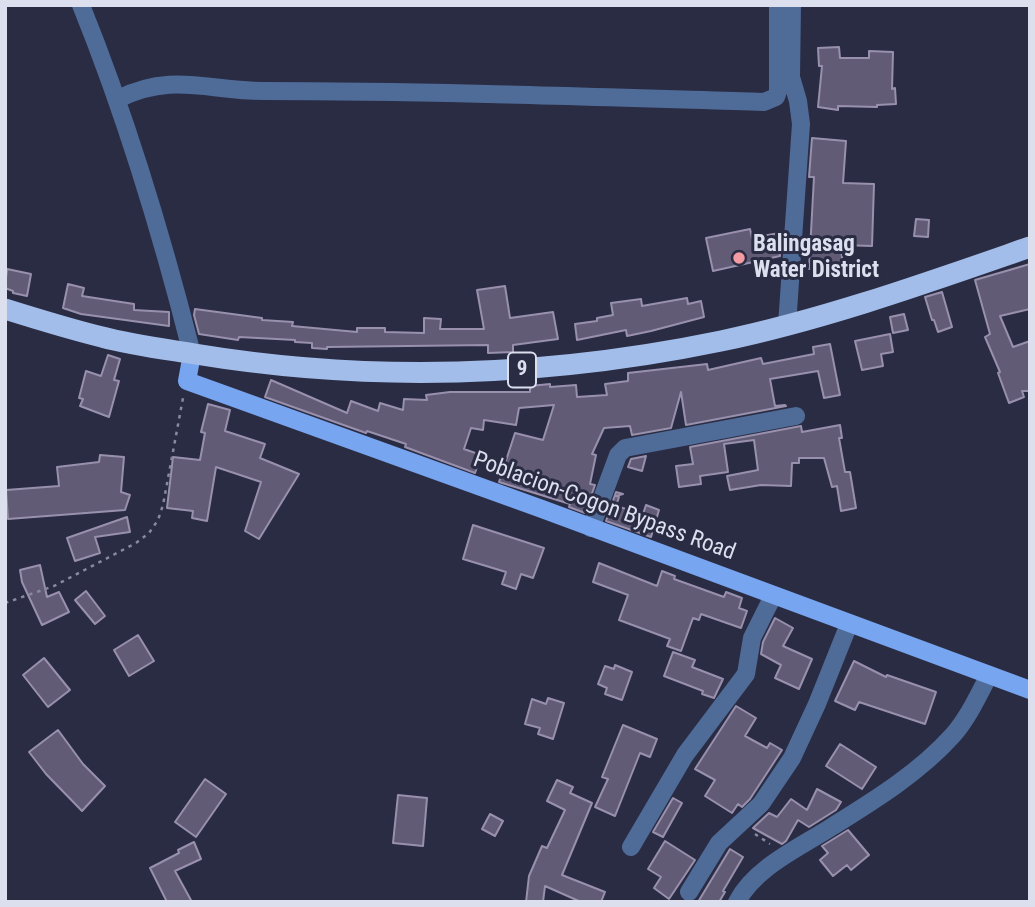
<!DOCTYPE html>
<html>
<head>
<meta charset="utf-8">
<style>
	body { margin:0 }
	#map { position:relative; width:1035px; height:907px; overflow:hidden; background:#2a2c44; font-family:"Roboto Condensed",sans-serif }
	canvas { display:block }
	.frame { position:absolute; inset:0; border:7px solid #dcdfee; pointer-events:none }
</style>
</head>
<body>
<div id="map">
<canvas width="1035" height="907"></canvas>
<div class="frame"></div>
</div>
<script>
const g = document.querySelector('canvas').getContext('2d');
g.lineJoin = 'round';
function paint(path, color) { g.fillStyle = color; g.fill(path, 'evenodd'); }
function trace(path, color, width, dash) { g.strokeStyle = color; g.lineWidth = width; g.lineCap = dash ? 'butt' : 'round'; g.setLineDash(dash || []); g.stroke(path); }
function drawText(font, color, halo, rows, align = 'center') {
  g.font = font + ' "Roboto Condensed",sans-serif'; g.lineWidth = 6; g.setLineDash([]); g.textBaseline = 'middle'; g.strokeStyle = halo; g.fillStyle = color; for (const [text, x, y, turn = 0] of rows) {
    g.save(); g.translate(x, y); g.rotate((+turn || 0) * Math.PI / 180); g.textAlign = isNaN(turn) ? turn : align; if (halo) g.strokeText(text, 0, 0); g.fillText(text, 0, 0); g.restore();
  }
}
const building = new Path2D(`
	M839,47L840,58H869V51L893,52L892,89L895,88L896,104L877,105V107L838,106V110L818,107L822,66H819L818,48Z
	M812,138L846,141L843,183L874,184L872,246L840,245L845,275L829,277L828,265L809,269L814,177H809Z
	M916,219L929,220L928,237L914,236Z
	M750,229L752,238L779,233L780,256L713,271L706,238Z
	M1030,264V309L1000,316L1013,347L1030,341V391H1022L1024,397L1009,403L998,373L1000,372L985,337L990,334L975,280Z
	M7,269L31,274L27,296L13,293V291L5,288Z
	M68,284L84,288L82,296L134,304V310L169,312V326L81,314L63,308Z
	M505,286L510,318L553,312L558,339L513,345V352L488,353V345L327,347V349L312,348V343L295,342V340L239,337L238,340L199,334L194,315L195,309L262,318V320L293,322L292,326L357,332V328H385V332L424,333V318L441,319L440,329H484L477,290Z
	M942,292L952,327L938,332L934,320H932L925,297Z
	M687,298L688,304L701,301L704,317L651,331L627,336L626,330L577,340L575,324L597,321V318L613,315L611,303L641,299L642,306Z
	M904,314L908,330L893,333L890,317Z
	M890,334L893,352L881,354L883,366L862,370L855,341Z
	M830,344L840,395L824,398L818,371L770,379L775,406L785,405L786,406L686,425L681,392L671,428L632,435L630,426L604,428L592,454L596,455L590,484L595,485L585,513L569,507L570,504L499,482L515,433L543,440L554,405L519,408L516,425L484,420L483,430L471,428L464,449L481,455L475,473L405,447L406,444L367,431L366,433L265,397L271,380L347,413L351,401L378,411L380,403L403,410L404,399L427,400L426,395L450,392H530V386L550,384V387L576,385L577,397L607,395L605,384L628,381V373L707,364L708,370L761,358L763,364L814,354L813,347Z
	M108,355L120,359L114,380L119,381L109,417L80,406L83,399L79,398L86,371L101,376Z
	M208,404L230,410L225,431L265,444L260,458L299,474L259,539L245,531L261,482L216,467L207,521L192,518L193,511L167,508L173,457L200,460L205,433L201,432Z
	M840,425L842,438H839L845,472H850L856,508L841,511L837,486L832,487L824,458H799V463H792L791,486L761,485L730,490L727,476L758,470L754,440L724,444L728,472L700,476L701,484L679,487L676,466L693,464L690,447L801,426L802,432Z
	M100,455L124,457L121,492L130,495L125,510L8,519L6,490L59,486L57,467L99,462Z
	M646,456L642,471L628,467L631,459Z
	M616,492L623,494L616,496L619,497L616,506L643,514L646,505L659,510L651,537L606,521Z
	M127,517L130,532L95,537L100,553L75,561L67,538Z
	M473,525L544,548L533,578L521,574L516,589L502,584L506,572L463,559Z
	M599,563L657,586L662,571L675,576L674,579L724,597L726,592L742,598L739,608L747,611L741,628L701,614L699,620L693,618L681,651L667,646L670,639L619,620L628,595L593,582Z
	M40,565L47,597L59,592L69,612L42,625L22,582L20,570Z
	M86,591L105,616L95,624L75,600Z
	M775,618L793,628L783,646L812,659L799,689L775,678L781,665L761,654L763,642Z
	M138,635L154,661L129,676L114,650Z
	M673,652L695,660L692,667L723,679L714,698L702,694L703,691L664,676Z
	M44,658L70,690L48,707L23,675Z
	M854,661L886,677L887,675L936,692L925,724L859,702L855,710L835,701Z
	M615,665L632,672L622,700L605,694L607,688L598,684L605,666L614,669Z
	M548,698L564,703L553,739L538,734L540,728L525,724L532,699L546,704Z
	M736,706L756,718L745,736L767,748L770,743L782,750L750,799L742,807L738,804L732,813L705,796L715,780L695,769Z
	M623,725L657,739L650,757L640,753L615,816L595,807L608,779L602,777Z
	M58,730L83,764L105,786L82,811L46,774L29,752Z
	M840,744L876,767L862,789L826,766Z
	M205,779L226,794L196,837L175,822Z
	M557,780L573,787L570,793L592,803L562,875L605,892L601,902H581L545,886L543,902H526L529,876L542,846L547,848L565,810L547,801Z
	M817,789L841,802L836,810L809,827L798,820L786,841L782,844L753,828L769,813L777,817L791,799L807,810Z
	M398,795L427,798L423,846L393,843Z
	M673,798L682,803L663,837L653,832Z
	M490,814L503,821L495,836L482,829Z
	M848,830L869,855L851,870L847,865L833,876L820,860L828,853L822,846Z
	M665,841L695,860L669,899L654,888L661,877L648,869Z
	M194,842L201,859L175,871L192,902H167L150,868L179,853L178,850Z
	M730,849L743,857L723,891L725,892L719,902H698Z`);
const path = new Path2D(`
	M5,603L54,586L136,543L149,533L158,520L163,505L183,398
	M755,834L770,844`);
const minor = new Path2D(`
	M81,5C127,119 162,235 192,354
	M118,99C172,72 208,91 263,91C430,91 597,97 764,102L776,97L778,91V5
	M787,325L801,124L798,101L791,77L792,5
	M591,528L618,455L625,448L796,416
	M631,847L685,755L746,674L752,638L773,596
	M689,892L719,843L761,804L792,758L817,704L849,624
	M737,902C755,867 801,847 833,826C875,800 920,772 953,735C968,718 978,696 989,675`);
const major = new Path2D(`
	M192,354L187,381L542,509L1030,690`);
const highway = new Path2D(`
	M5,309C37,319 69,329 102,337C132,345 164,349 195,354C371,383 547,377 721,341C826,319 929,282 1030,247`);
const markers = [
	[739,258,7,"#f49aa3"]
];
const shields = [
	[522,370,28]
];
const shieldNames = [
	["9",522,370]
];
const poiNames = [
	["Balingasag",753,245],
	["Water District",753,271]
];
const streetNames = [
	["Poblacion-Cogon Bypass Road",604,507,20]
];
paint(building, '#625b75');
trace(building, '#9890ad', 2);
trace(path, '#878a9d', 2.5, [3.5, 5]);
trace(minor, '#4f6b97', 18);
trace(major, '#78a5ef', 18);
trace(highway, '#a2bde9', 21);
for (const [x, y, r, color] of markers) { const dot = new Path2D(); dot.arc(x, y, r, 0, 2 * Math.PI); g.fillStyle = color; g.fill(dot); trace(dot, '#2a2c44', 2.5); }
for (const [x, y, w] of shields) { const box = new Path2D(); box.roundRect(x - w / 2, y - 17.5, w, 35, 5); g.fillStyle = '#2a2c44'; g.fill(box); trace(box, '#dcdfee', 2); }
drawText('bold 21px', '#dcdfee', null, shieldNames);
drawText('bold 23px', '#dcdfee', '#2a2c44', poiNames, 'left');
drawText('23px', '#dcdfee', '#2a2c44', streetNames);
</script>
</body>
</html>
